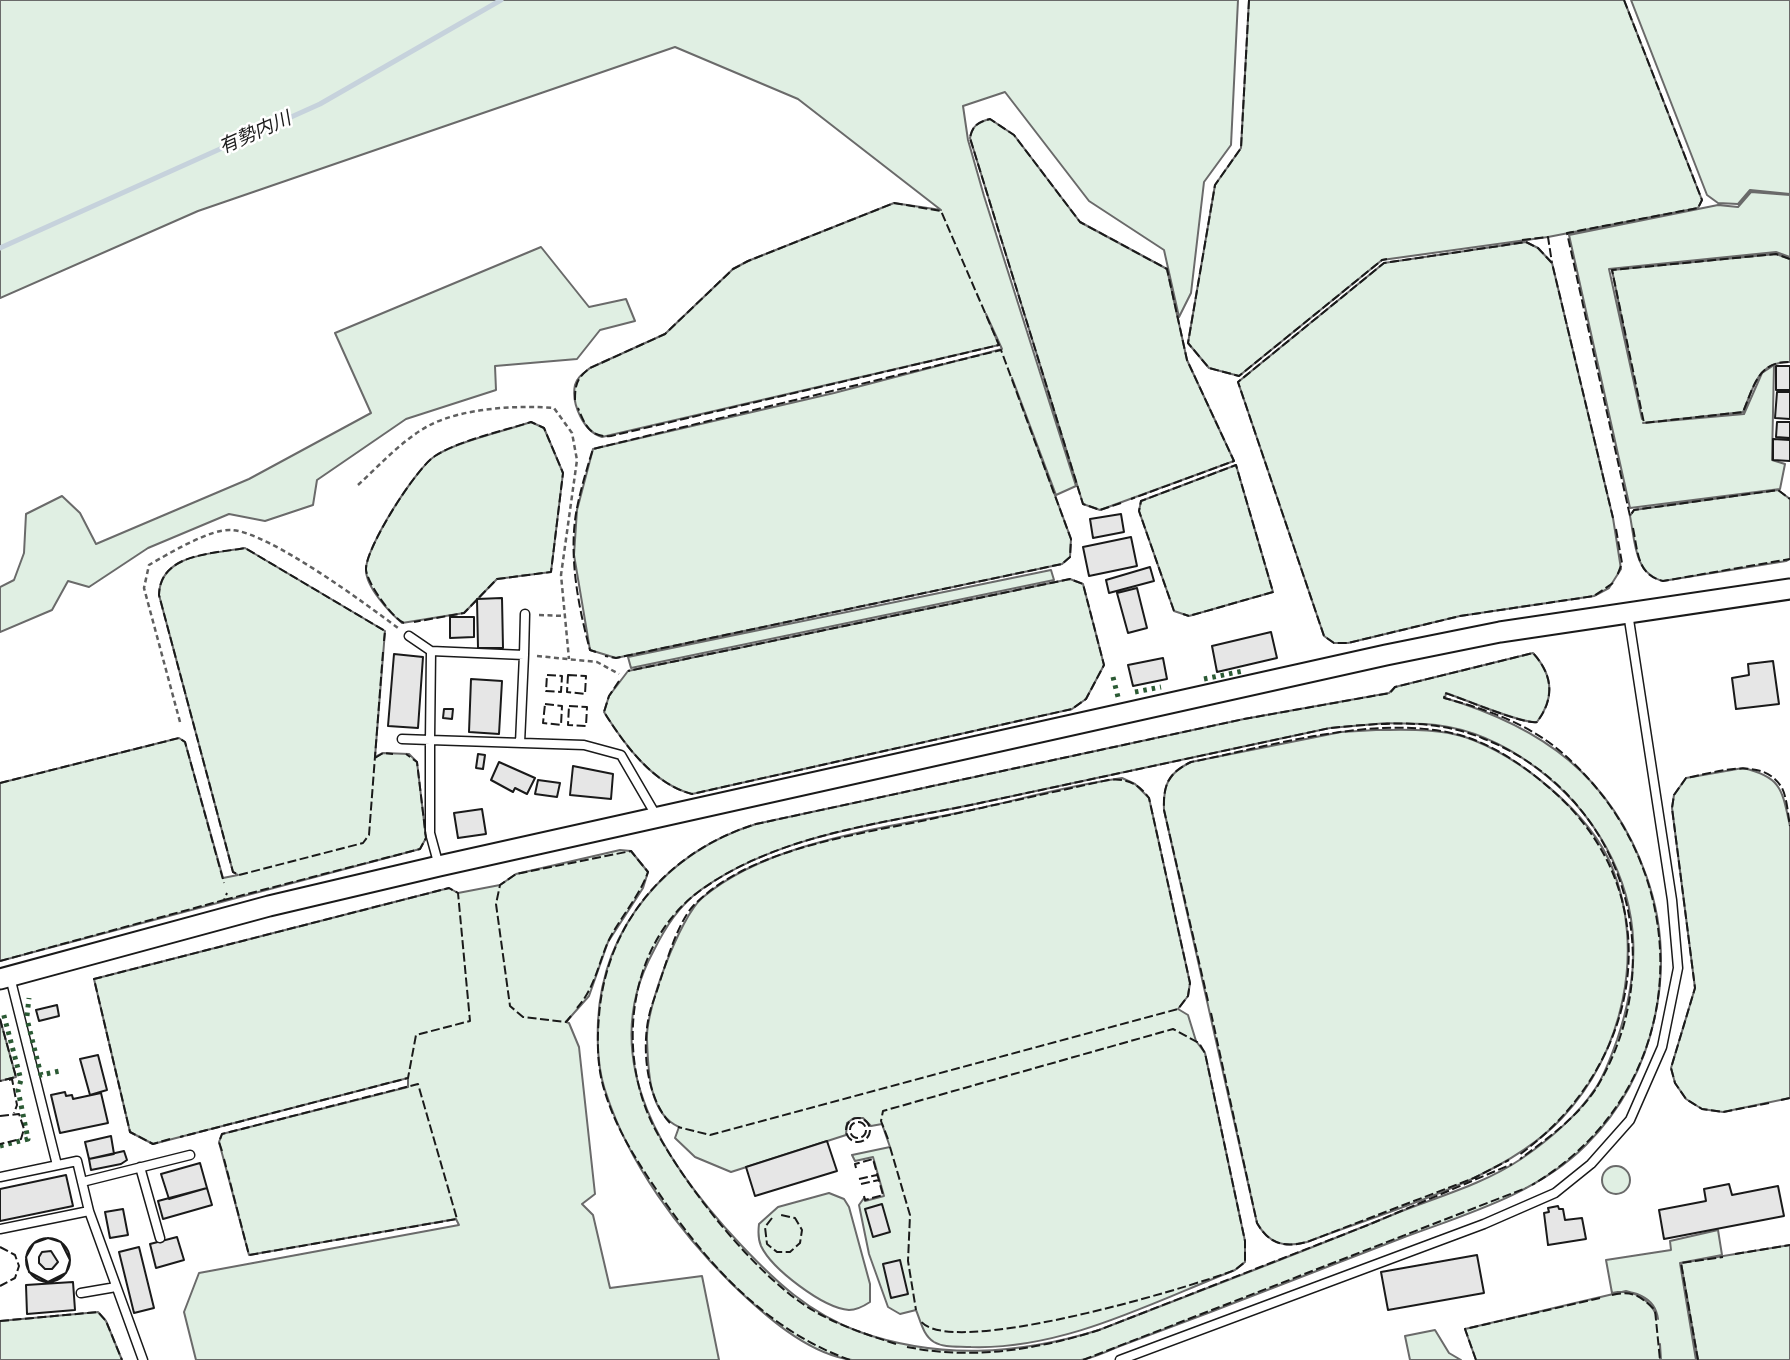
<!DOCTYPE html>
<html>
<head>
<meta charset="utf-8">
<style>
	body { margin:0 }
	canvas { display:block; background:#fff }
</style>
</head>
<body>
<canvas width="1790" height="1360"></canvas>
<script>
const g = document.querySelector('canvas').getContext('2d');
g.lineJoin = 'round';
function paint(path, color) { g.fillStyle = color; g.fill(path, 'evenodd'); }
function trace(path, color, width, dash) { g.strokeStyle = color; g.lineWidth = width; g.lineCap = dash ? 'butt' : 'round'; g.setLineDash(dash || []); g.stroke(path); }
function drawText(font, color, halo, rows, align = 'center') {
  g.font = font + ' Mulish,"Noto Sans JP",sans-serif'; g.lineWidth = 5; g.setLineDash([]); g.textBaseline = 'middle'; g.strokeStyle = halo; g.fillStyle = color; for (const [text, x, y, turn = 0] of rows) {
    g.save(); g.translate(x, y); g.rotate((+turn || 0) * Math.PI / 180); g.textAlign = isNaN(turn) ? turn : align; if (halo) g.strokeText(text, 0, 0); g.fillText(text, 0, 0); g.restore();
  }
}
const green = new Path2D(`
	M0,0H1238L1231,145L1204,182L1191,293L1179,317L1164,250L1089,201L1005,92L963,106L968,140L984,196L1076,486L1056,495L1012,378L1071,539L1070,557L1062,564L616,658L590,650L574,555L577,510L593,449L834,393L1002,349L986,314L999,345L602,437C584,432 571,404 575,385C577,377 584,373 590,368L665,334L733,269L748,261L894,203L941,210L798,99L675,47L198,211L0,298Z
	M1249,0H1624L1702,200L1698,208L1548,237L1382,260L1239,376L1209,368L1188,343L1215,185L1241,148Z
	M1631,0H1790V194L1750,190L1738,204L1718,203L1707,195Z
	M990,119L1014,135L1080,222L1167,269L1187,360L1234,461L1100,510L1083,504L970,138C972,126 978,122 990,119Z
	M1751,192L1790,195V257L1776,252L1609,269L1642,419L1612,270L1776,254L1790,259V362C1758,361 1754,386 1743,412L1643,423L1744,414L1762,373L1774,365L1772,460L1785,464L1780,489L1630,508L1569,235L1718,205L1738,207Z
	M1526,242L1538,248L1552,263L1613,518L1621,569L1609,588L1594,596L1460,616L1348,643H1334L1324,636L1238,382L1384,263Z
	M541,247L589,307L626,299L635,321L600,330L577,359L495,366L496,390L406,419L317,480L313,505L265,521L229,514L148,548L89,587L68,581L52,610L0,632V587L14,580L24,553L26,514L62,496L80,513L96,544L249,479L371,413L335,333Z
	M531,422L544,428L563,473L551,572L497,579L464,613L402,623C389,612 366,587 366,570C365,548 416,468 435,456C456,442 505,431 531,422Z
	M1236,465L1273,592L1189,616L1174,611L1139,511L1141,501Z
	M1778,490L1790,499V559L1786,561L1663,581C1634,574 1635,541 1630,516L1634,510Z
	M245,548L385,631L375,757L383,753L409,754L417,762L426,838L420,849L0,961V783L179,738L185,742L223,878L238,875L233,872L159,595C160,553 213,554 245,548Z
	M1051,570L1054,580L631,668L628,657Z
	M1070,579L1083,584L1104,665L1086,699L1072,709L692,794C653,784 624,744 604,712L609,696L628,671Z
	M1533,653C1553,675 1555,698 1537,722C1525,725 1464,699 1446,693L1445,698C1542,727 1611,776 1646,875C1679,967 1656,1075 1586,1145C1537,1194 1466,1214 1402,1238C1338,1263 1273,1288 1208,1313C1179,1324 1150,1335 1120,1346C1108,1351 1094,1358 1081,1360C1048,1360 1011,1360 977,1360C937,1360 893,1360 852,1360C807,1354 763,1314 731,1283C679,1231 629,1164 606,1093C598,1071 597,1045 598,1021C603,926 667,852 756,824L1244,719L1389,693L1395,687ZM1387,723C1403,724 1420,723 1436,725C1505,733 1573,787 1606,847C1641,911 1640,972 1617,1040C1611,1056 1605,1075 1595,1089C1576,1117 1549,1140 1521,1159C1484,1184 1437,1197 1397,1213C1298,1254 1199,1291 1099,1330C1018,1355 938,1360 857,1331C808,1312 776,1282 741,1245C667,1166 594,1061 653,952C665,928 679,905 702,889C782,833 886,823 980,803C1096,778 1213,753 1330,728Z
	M1376,730C1405,730 1436,728 1465,737C1520,756 1590,813 1612,867C1646,951 1623,1054 1562,1118C1503,1181 1387,1211 1307,1242C1284,1248 1269,1244 1257,1223L1164,810C1163,785 1168,773 1191,762L1341,732Z
	M1743,768C1782,777 1782,790 1790,826V1098L1723,1112L1702,1109L1686,1099L1675,1083L1671,1068L1695,988L1672,808L1674,795L1686,778Z
	M1122,778L1135,784L1149,798L1190,983L1188,996L1178,1009L1188,1015L1196,1041L1205,1053L1245,1241V1262L1235,1270C1151,1303 1063,1350 971,1347C959,1346 944,1348 934,1342C923,1335 921,1322 916,1310L900,1314L888,1307L869,1254L859,1205L864,1198L865,1201L884,1196L873,1157L855,1161L852,1155L890,1147L882,1124L871,1126L863,1118H854L847,1123L846,1135L731,1172L695,1157L675,1138L679,1127C648,1114 648,1067 647,1038C646,1008 680,917 702,898C769,841 883,829 967,811C1018,800 1070,785 1122,778Z
	M620,850L631,851L648,872L643,888L608,942L589,996L566,1022L569,1023L579,1047L595,1194L582,1204L593,1215L610,1288L702,1276L719,1360H196L184,1312L199,1273L459,1225L456,1219L249,1255L219,1142L222,1134L408,1087V1078L153,1144L130,1132L94,979L449,888L458,893L500,885L516,874Z
	M0,1019L16,1077L0,1081Z
	M1602 1180a14 14 0 1 1 28 0a14 14 0 1 1-28 0Z
	M829,1193L844,1199L849,1207L870,1284V1302C864,1306 857,1310 849,1310C823,1308 772,1269 761,1246C758,1239 758,1232 759,1224L778,1207Z
	M1718,1230L1722,1255L1680,1263L1696,1360H1661L1660,1344V1360H1476L1465,1329L1626,1291C1642,1295 1653,1305 1658,1319C1655,1296 1632,1289 1612,1293L1606,1260L1671,1250L1670,1241Z
	M1790,1245V1360H1698L1681,1263Z
	M98,1312L106,1321L122,1360H0V1321Z
	M1435,1330L1449,1353L1461,1360H1410L1405,1336Z`);
const stream = new Path2D(`
	M0,248L320,104L501,0`);
const building = new Path2D(`
	M1776,366H1790V390H1776Z
	M1777,392H1790V419L1775,418Z
	M1777,422H1790V438L1776,437Z
	M1773,439L1790,440V461L1773,460Z
	M1121,514L1124,532L1093,538L1090,519Z
	M1131,537L1137,566L1089,576L1083,547Z
	M1150,567L1154,581L1109,593L1106,580Z
	M1137,588L1147,628L1128,633L1117,593Z
	M502,598L503,648H478L477,599Z
	M450,617H474V637L450,638Z
	M1271,632L1277,658L1217,672L1212,646Z
	M394,654L423,657L418,728L388,726Z
	M1163,658L1167,679L1133,686L1128,665Z
	M1773,661L1779,704L1736,709L1732,678L1749,675L1748,664Z
	M471,679L502,681L499,734L469,732Z
	M444,709H453L452,719L443,718Z
	M478,754L485,755L483,769L476,768Z
	M499,762L535,778L527,794L515,788L513,792L491,780Z
	M573,766L613,774L611,799L570,795Z
	M538,780L560,783L557,797L535,794Z
	M482,809L486,834L458,838L454,813Z
	M57,1005L59,1016L39,1021L36,1010Z
	M98,1055L107,1090L90,1095L80,1059Z
	M65,1092L66,1096L72,1095L73,1099L101,1093L108,1123L60,1133L51,1095Z
	M111,1136L114,1154L89,1159L85,1142Z
	M827,1141L837,1171L755,1196L746,1167Z
	M124,1151L127,1160L121,1164L91,1170L89,1159Z
	M200,1163L207,1188L169,1199L161,1174Z
	M66,1175L73,1206L0,1221V1189Z
	M1729,1184L1732,1195L1778,1186L1784,1216L1664,1239L1659,1210L1706,1201L1704,1189Z
	M207,1188L212,1205L163,1219L158,1201Z
	M882,1204L890,1232L873,1237L865,1209Z
	M1558,1206L1559,1209H1563L1565,1220L1582,1218L1586,1239L1548,1245L1544,1213L1549,1212L1548,1208Z
	M123,1209L128,1235L110,1238L105,1212Z
	M177,1237L184,1260L156,1268L150,1244Z
	M48,1238L61,1242L70,1260L66,1273L48,1282L29,1272L26,1257L34,1243ZM51,1251L58,1262L52,1269H45L39,1263V1257L42,1252Z
	M26 1260a22 22 0 1 1 44 0a22 22 0 1 1-44 0Z
	M139,1247L154,1308L134,1313L119,1252Z
	M1477,1255L1484,1293L1388,1310L1381,1272Z
	M900,1260L908,1294L891,1298L883,1264Z
	M73,1282L75,1310L27,1314L26,1285Z`);
const path = new Path2D(`
	M358,485C380,465 403,439 430,425C463,408 518,405 554,408L572,433L577,460L561,575L569,659
	M539,615L565,616
	M537,656L597,662L619,674
	M180,722L144,588L149,565C168,554 211,528 232,530C270,533 366,604 398,628`);
const service = new Path2D(`
	M409,636L431,651
	M524,655L525,614
	M402,739L430,740L431,651L524,655L520,743
	M439,866L430,833V740L584,745L621,755L657,817
	M10,977L57,1165
	M140,1167L160,1238
	M0,1177L77,1161L89,1211L0,1229
	M82,1182L190,1155
	M89,1211L143,1360
	M81,1293L116,1287
	M1120,1360L1484,1224L1555,1193L1591,1164L1630,1120L1662,1047L1678,968L1672,900L1628,613`);
const tertiary = new Path2D(`
	M0,979L269,906L439,866L1386,655L1500,632L1790,589`);
const hedge = new Path2D(`
	M1113,677L1118,697
	M1204,679L1243,671
	M1135,692L1161,687
	M27,1016L29,998
	M28,1023L41,1075L60,1071
	M0,1146L28,1139L18,1090L21,1080L3,1012`);
const fence = new Path2D(`
	M1249,0L1241,148L1215,185L1188,343L1209,368L1239,376L1382,260L1387,259
	M1624,0L1702,200L1698,208L1567,233L1630,516L1634,510L1778,490L1790,499
	M1522,240L1548,237L1552,263
	M1790,259L1776,254L1612,270L1644,423L1743,412C1754,386 1758,361 1790,362
	M575,400C575,384 577,378 590,368L665,334L733,269L748,261L894,203L941,211L999,345L611,436C590,438 585,425 578,408
	M1121,503L1100,510L1083,504L970,138C972,126 978,122 990,119L1014,135L1080,222L1167,269L1187,360L1234,461L1131,499
	M1633,528C1638,552 1637,575 1663,581L1790,559
	M1616,529L1622,563L1617,576
	M1613,583L1594,596L1460,616L1348,643H1334L1324,636L1238,382L1384,263L1526,242L1538,248L1552,263L1613,518
	M1174,611L1139,511L1141,501L1236,465L1273,592L1189,616L1183,614
	M404,623C393,619 365,581 366,568C367,546 416,468 435,456C460,440 503,431 531,422L544,428L563,473L551,572L497,579L464,613L414,622
	M383,652L369,835L363,843L239,875L233,872L159,595C160,553 213,554 245,548L385,631L384,641
	M596,652L590,650C578,606 568,553 577,508C581,488 587,468 593,449L1001,350L1071,539L1070,557L1062,564L616,658L605,656
	M547,675L562,676L561,692L546,691Z
	M568,675L586,676L585,694L567,692Z
	M619,681L609,696L604,712C624,744 653,784 692,794L1072,709L1086,699L1104,665L1083,584L1070,579L628,671
	M545,704L562,706L561,725L543,723Z
	M569,706L587,707L586,726L568,725Z
	M375,758L383,753L393,754
	M0,783L179,738L185,742L224,883
	M224,900L420,849L426,838L417,762L406,754
	M0,961L224,900L227,893
	M1208,1001L1164,810C1163,785 1168,773 1191,762C1272,746 1381,712 1463,736C1496,746 1527,768 1553,791C1673,897 1642,1066 1519,1155
	M1211,1013L1257,1223C1269,1244 1284,1248 1307,1242L1474,1178L1509,1160
	M571,1016L566,1022L523,1017L510,1006L496,904L500,885L516,874L631,851L648,872C639,898 619,918 607,944C598,966 594,989 577,1008
	M0,1019L16,1077L0,1081
	M9,1080L12,1079L17,1105L14,1113
	M1781,1100L1790,1098
	M1769,1103L1723,1112L1702,1109L1686,1099L1675,1083L1671,1068L1695,988L1672,808L1674,795L1686,778C1714,773 1763,755 1782,788C1787,798 1788,815 1790,826
	M0,1116L19,1114L24,1129L21,1139L0,1144
	M846 1130a12 12 0 1 1 24 0a12 12 0 1 1-24 0Z
	M850 1130a8 8 0 1 1 16 0a8 8 0 1 1-16 0Z
	M670,1123C644,1095 640,1037 653,1002C663,975 675,925 694,905C750,848 857,835 931,819C990,806 1049,793 1108,780C1126,778 1138,783 1149,798L1190,983L1188,996L1178,1009L710,1135L678,1127
	M170,1139L153,1144L130,1132L94,979L449,888L458,893L470,1021L416,1035L408,1078L180,1137
	M888,1139L881,1121L883,1111L1173,1029L1199,1043L1205,1053L1245,1241V1262L1235,1270C1183,1290 945,1360 920,1320
	M890,1147L910,1215L908,1261L916,1310
	M222,1151L219,1142L222,1134L418,1084L457,1219L249,1255L224,1159
	M856,1168L855,1164L873,1159L883,1195L865,1200L864,1196
	M859,1179L877,1175
	M861,1184L879,1180
	M772,1218L765,1227L767,1244L777,1252H790L800,1243L802,1230L795,1218L781,1215
	M0,1247L15,1255L19,1266L15,1278L0,1286
	M1735,1254L1790,1245
	M1612,1295C1633,1290 1640,1296 1655,1310L1660,1360
	M0,1321L98,1312L106,1321L122,1360
	M896,1344C868,1335 840,1326 814,1311C757,1278 686,1187 655,1129C615,1053 628,942 701,890C780,833 887,823 980,803C1097,778 1214,753 1330,728C1381,723 1434,718 1482,738C1623,793 1674,958 1597,1087C1578,1117 1548,1138 1520,1159
	M907,1347C974,1360 1035,1350 1099,1330L1368,1225L1512,1164
	M850,1360C766,1330 707,1264 658,1192C636,1160 615,1127 604,1089C597,1066 597,1040 599,1016C606,923 668,851 756,824L1244,719L1390,693L1395,687L1533,653C1553,675 1555,698 1537,722C1525,725 1464,699 1445,693L1444,698C1485,709 1527,723 1560,751C1701,871 1695,1088 1532,1185
	M1083,1360L1526,1188
	M1476,1360L1465,1329L1600,1298
	M1698,1360L1681,1263L1723,1257`);
const waterNames = [
	["有勢内川",255,133,-24]
];
paint(green, '#e0efe3');
trace(green, '#6a6a6a', 2);
trace(stream, '#c6d2dc', 5);
paint(building, '#e6e6e6');
trace(building, '#1a1a1a', 2);
trace(service, '#1a1a1a', 11);
trace(tertiary, '#1a1a1a', 23);
trace(path, '#5f5f5f', 2.5, [5, 3.5]);
trace(service, '#fff', 8);
trace(tertiary, '#fff', 19);
trace(hedge, '#2b5a34', 5, [3.5, 5]);
trace(fence, '#1a1a1a', 2, [9, 3.5]);
drawText('italic 19px', '#1a1a1a', '#fff', waterNames);
</script>
</body>
</html>
